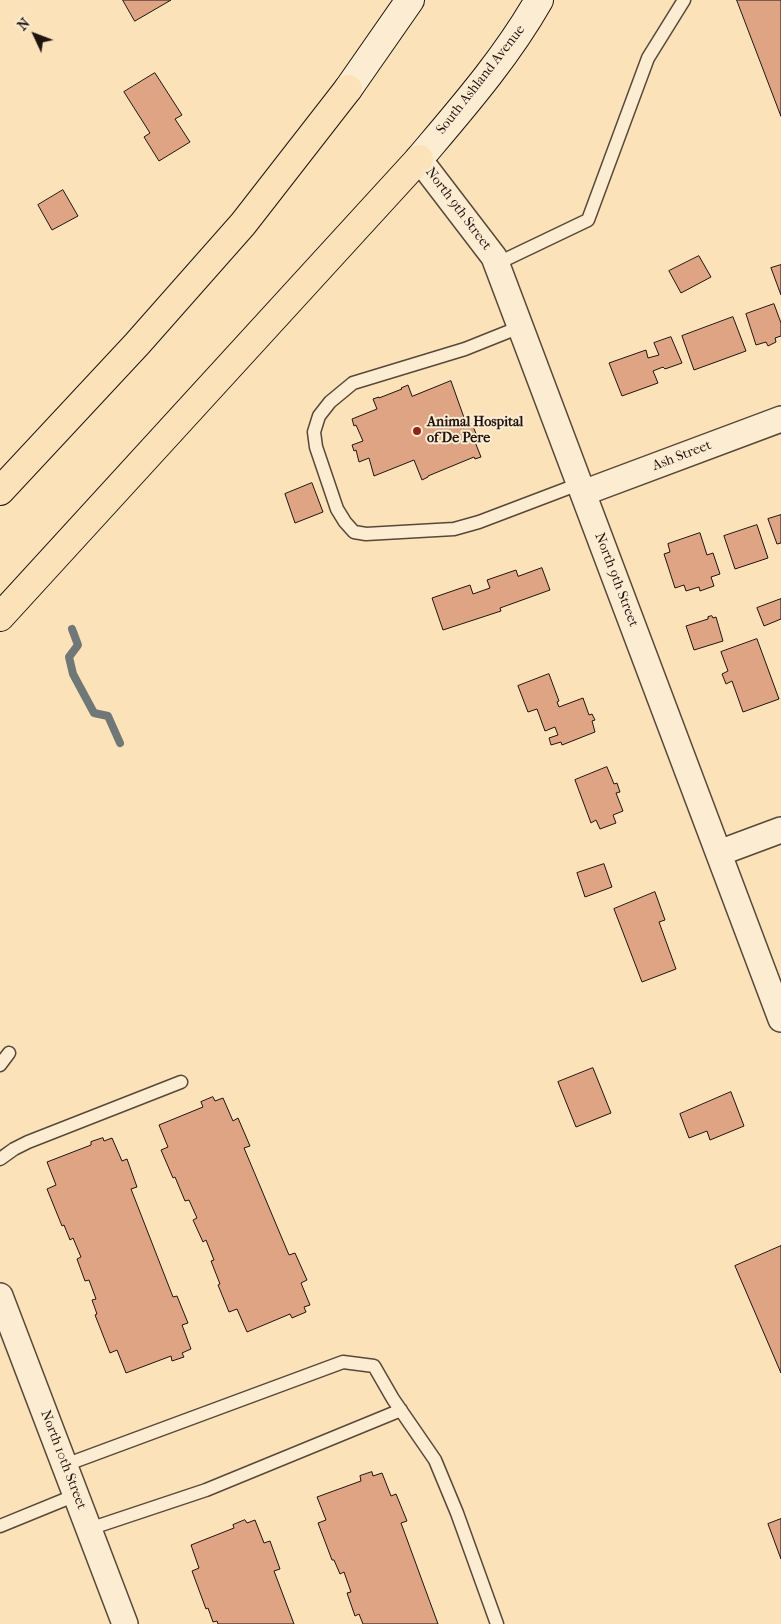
<!DOCTYPE html>
<html>
<head>
<meta charset="utf-8">
<style>
	body { margin:0 }
	#map { position:relative; width:781px; height:1624px; overflow:hidden; background:#fbe2b8; font-family:"IM FELL French Canon",serif }
	canvas { display:block }
	.north { position:absolute; left:10px; top:10px; width:50px; height:50px; -webkit-text-stroke:4px #fcecd1; paint-order:stroke; rotate:313deg; font-size:14px; font-weight:700; line-height:20px; text-align:center; color:#201410 }
	.north::after { content:''; display:block; margin:auto; width:18px; height:22px; background:#201410; clip-path:polygon(50% 0,100% 100%,50% 72%,0 100%) }
</style>
</head>
<body>
<div id="map">
<canvas width="781" height="1624"></canvas>
<div class="north">N</div>
</div>
<script>
const g = document.querySelector('canvas').getContext('2d');
g.lineJoin = 'round';
function trace(path, color, width, dash) { g.strokeStyle = color; g.lineWidth = width; g.lineCap = dash ? 'butt' : 'round'; g.setLineDash(dash || []); g.stroke(path); }
function paint(path, color) { g.fillStyle = color; g.fill(path, 'evenodd'); }
function drawText(font, color, halo, rows, align = 'center') {
  g.font = font + ' "IM FELL French Canon",serif'; g.lineWidth = 4; g.setLineDash([]); g.textBaseline = 'middle'; g.strokeStyle = halo; g.fillStyle = color; for (const [text, x, y, turn = 0] of rows) {
    g.save(); g.translate(x, y); g.rotate((+turn || 0) * Math.PI / 180); g.textAlign = isNaN(turn) ? turn : align; if (halo) g.strokeText(text, 0, 0); g.fillText(text, 0, 0); g.restore();
  }
}
const stream = new Path2D(`
	M72,629L78,645L69,657L73,674L94,713L108,716L120,743`);
const building = new Path2D(`
	M123,0H171L135,21Z
	M737,0H781V116Z
	M155,73L182,115L175,119L190,142L159,161L144,137L150,133L124,92Z
	M63,190L78,216L52,230L38,205Z
	M699,256L711,277L681,293L669,271Z
	M781,265V295L771,268Z
	M774,304L781,323V336L775,338L776,342L768,346L766,342L756,345L746,314Z
	M733,317L746,351L694,370L682,336Z
	M671,337L682,363L665,369L663,367L653,371L658,383L622,396L609,363L646,350L648,358L659,355L654,343Z
	M451,381L467,426L472,424L477,436L473,437L481,457L475,459L474,457L428,476V477L422,480L414,460L374,476L369,458L359,462L356,450L354,451L352,445L363,441L356,425L354,426L352,419L377,409L373,399L379,397V398L402,389L401,388L408,385L412,396Z
	M312,483L323,512L295,523L285,494Z
	M781,515V543L777,544L768,519Z
	M757,525L768,558L735,569L724,536Z
	M700,533L707,555L713,553L720,574L711,577L714,586L700,591L699,587L686,591L684,585L675,588L664,554L670,552L668,544Z
	M542,568L550,590L500,608L501,611L443,630L432,598L470,585L473,594L490,588L487,580L516,570L518,576Z
	M781,599V619L764,626L757,608Z
	M712,616L713,618L716,617L723,641L694,650L686,626L708,619V617Z
	M757,639L779,699L743,712L732,681L726,684L722,674L728,671L721,652Z
	M549,674L559,701L557,702L559,707L583,698L589,715L592,714L595,720L592,721L595,732L562,745L561,742L551,745L549,738L558,735L555,727L545,731L537,709L528,712L518,686Z
	M607,767L614,784L617,783L620,792L616,793L623,811L613,815L616,823L600,829L596,820L591,823L575,780Z
	M604,864L612,887L585,897L577,873Z
	M655,892L665,920L659,922L676,969L642,982L614,909Z
	M593,1068L611,1113L576,1127L558,1082Z
	M731,1092L744,1126L710,1140L707,1131L689,1138L680,1114Z
	M213,1097L215,1101L223,1098L233,1121L238,1118L250,1146L244,1148L289,1255L295,1253L307,1280L301,1283L310,1305L304,1307L306,1312L292,1318L290,1314L247,1332L237,1309L229,1312L218,1285L220,1284L211,1261L214,1260L206,1240L203,1242L193,1220L197,1218L189,1200L185,1201L175,1177L173,1178L161,1150L168,1147L159,1125L203,1107L201,1102Z
	M103,1138L104,1141L112,1138L122,1161L127,1159L137,1187L131,1189L173,1297L177,1296L188,1323L182,1325L191,1349L182,1353L184,1357L172,1361L171,1356L126,1373L117,1350L110,1353L95,1315L97,1314L92,1300L96,1299L89,1280L85,1281L77,1259L81,1257L73,1238L70,1240L64,1225L62,1226L47,1189L56,1185L47,1162L91,1145V1142Z
	M781,1246V1373L735,1266Z
	M372,1472L373,1476L382,1473L391,1496L396,1494L407,1521L401,1523L438,1624H363L359,1614L355,1616L347,1593L351,1592L344,1572L340,1574L334,1560H332L318,1523L326,1520L317,1497L361,1481L360,1476Z
	M781,1519V1559L768,1524Z
	M245,1520L247,1523L255,1520L264,1543L270,1541L280,1569L274,1571L294,1624H218L217,1621L213,1622L208,1608L206,1609L192,1571L199,1568L191,1545L234,1528L233,1525Z`);
const service = new Path2D(`
	M496,264L588,220L648,58L684,0
	M520,327L465,349L353,383L330,402L319,416L314,432L316,447L337,509L345,522L354,532L366,534L454,529L479,522L579,484
	M0,1065L9,1053
	M0,1159L14,1149L28,1142L181,1082
	M65,1465L343,1362L374,1366L393,1399L435,1460L457,1513L497,1624
	M0,1526L76,1495
	M89,1529L206,1490L401,1410`);
const minor = new Path2D(`
	M419,159L494,257L781,1019
	M583,493L781,419
	M719,853L781,830
	M0,1296L125,1624`);
const secondary = new Path2D(`
	M348,89L410,0
	M419,159C462,108 506,58 539,0`);
const motorway = new Path2D(`
	M0,491L137,344L243,224L348,89
	M0,617L419,159`);
const markers = [
	[417,431,5,"#8f2418"]
];
const streetNames = [
	["South Ashland Avenue",481,80,-52],
	["North 9th Street",458,209,53],
	["Ash Street",682,456,-21],
	["North 9th Street",616,580,69],
	["North 10th Street",63,1460,69]
];
const poiNames = [
	["Animal Hospital",427,423],
	["of De Pere",427,439]
];
trace(stream, '#707877', 8);
paint(building, '#dea484');
trace(building, '#201410', 1);
trace(service, '#57483a', 15);
trace(minor, '#57483a', 28);
trace(secondary, '#201410', 30);
trace(motorway, '#201410', 30);
trace(service, '#fcecd1', 12);
trace(minor, '#fcecd1', 25);
trace(secondary, '#fcecd1', 28);
trace(motorway, '#fbe2b8', 28);
for (const [x, y, r, color] of markers) { const dot = new Path2D(); dot.arc(x, y, r, 0, 2 * Math.PI); g.fillStyle = color; g.fill(dot); trace(dot, '#fcecd1', 2); }
drawText('14px', '#201410', '#fcecd1', streetNames);
drawText('bold 14px', '#201410', '#fcecd1', poiNames, 'left');
</script>
</body>
</html>
